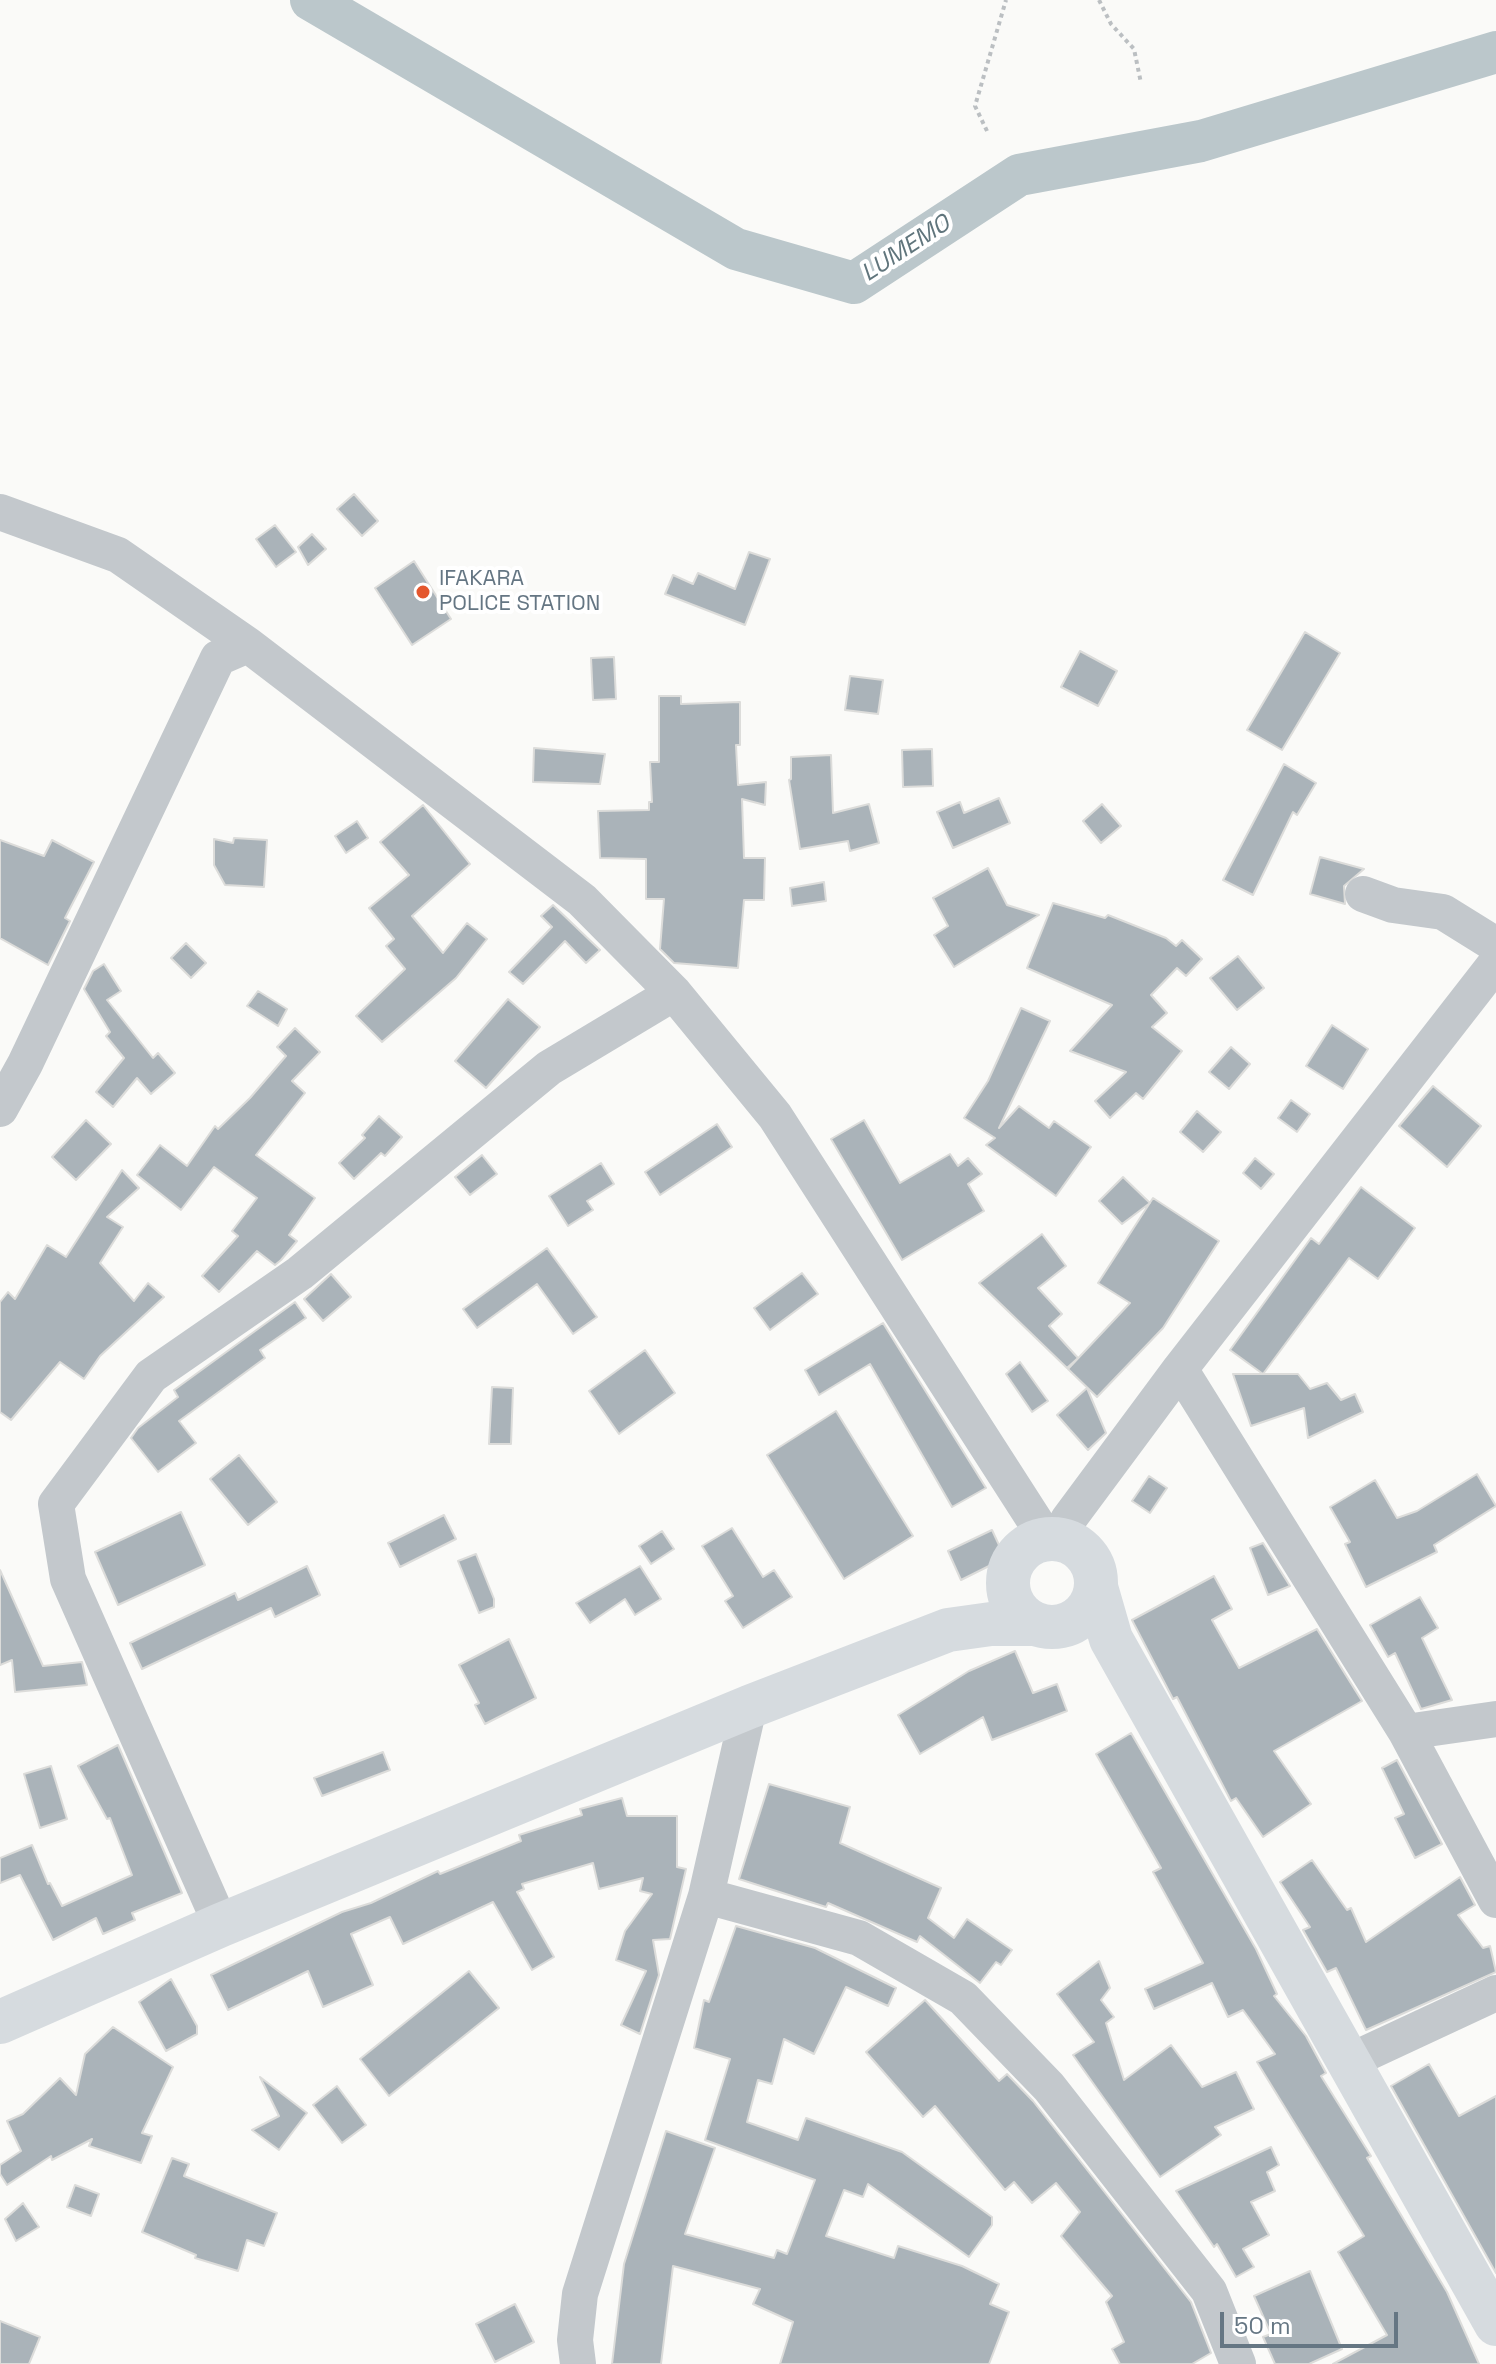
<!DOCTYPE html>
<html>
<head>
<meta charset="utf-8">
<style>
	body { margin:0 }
	#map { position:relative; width:1496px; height:2364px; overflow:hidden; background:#fafaf8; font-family:"Space Grotesk",sans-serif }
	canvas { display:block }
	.scale { position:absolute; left:1220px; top:2312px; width:178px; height:36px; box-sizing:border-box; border:4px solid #657683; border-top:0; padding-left:10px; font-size:24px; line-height:28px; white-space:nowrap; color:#657683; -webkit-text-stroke:6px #fff; paint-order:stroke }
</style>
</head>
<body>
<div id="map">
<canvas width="1496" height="2364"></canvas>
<div class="scale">50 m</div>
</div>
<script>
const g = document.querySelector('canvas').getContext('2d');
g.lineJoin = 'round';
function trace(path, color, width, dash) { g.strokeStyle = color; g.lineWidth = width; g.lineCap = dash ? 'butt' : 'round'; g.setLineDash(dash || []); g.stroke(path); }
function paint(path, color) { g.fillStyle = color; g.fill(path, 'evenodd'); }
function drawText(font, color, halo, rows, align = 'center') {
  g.font = font + ' "Space Grotesk",sans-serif'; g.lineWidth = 8; g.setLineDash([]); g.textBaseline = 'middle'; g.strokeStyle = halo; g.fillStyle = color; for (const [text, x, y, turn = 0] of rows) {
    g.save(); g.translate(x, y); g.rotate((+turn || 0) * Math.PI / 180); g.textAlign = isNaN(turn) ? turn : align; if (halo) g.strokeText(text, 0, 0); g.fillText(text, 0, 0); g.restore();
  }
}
const river = new Path2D(`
	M311,0L736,249L854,283L1019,175L1201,141L1496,52`);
const building = new Path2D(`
	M354,494L378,521L362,536L337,509Z
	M275,525L296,552L276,567L256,539Z
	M312,534L326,549L308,565L298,547Z
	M749,552L770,559L745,625L665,594L673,575L693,584L698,573L735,589Z
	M414,561L451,619L412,645L375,588Z
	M1305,632L1340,653L1282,750L1247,730Z
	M1080,651L1117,671L1098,706L1061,687Z
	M614,657L616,699L593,700L591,658Z
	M850,676L883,680L878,714L845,710Z
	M659,696H681V704L740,702V745H736L738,785L766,782L765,805L742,799L744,858H765L764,900H744L738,968L674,963L660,949L664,899H646V859L600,858L598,811L649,810V802H652L650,762H659Z
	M534,748L605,754L600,784L533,782Z
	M932,749L933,786L903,787L902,750Z
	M831,755L833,813L869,804L879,843L850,851L848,841L800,849L789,780L791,779V757Z
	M1284,764L1316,783L1297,815L1293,812L1253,895L1223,880Z
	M999,798L1010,823L953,848L937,812L960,802L964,813Z
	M1102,804L1121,826L1101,843L1083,821Z
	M423,805L470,864L412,916L443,953L467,923L487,939L456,978L382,1042L356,1016L405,969L386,946L394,939L369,908L409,875L380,842Z
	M357,821L368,838L346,853L335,836Z
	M234,838L267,840L264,887L225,885L214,865V839L233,843Z
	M0,840L44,856L52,840L94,862L65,918L70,921L48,965L0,938Z
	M1320,857L1364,869L1344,886L1345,904L1310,894Z
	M988,868L1007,905L1039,915L954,967L934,935L948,926L933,898Z
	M824,882L826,901L792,906L790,888Z
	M1053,903L1105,918L1108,915L1166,938L1176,946L1182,940L1202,959L1186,976L1177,968L1151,995L1167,1013L1152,1027L1182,1051L1143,1099L1136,1093L1110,1118L1095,1101L1126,1072L1070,1051L1112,1005L1027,968Z
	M553,905L600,950L586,963L565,941L523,984L509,972L552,927L541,916Z
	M186,943L206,963L191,978L171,958Z
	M1238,956L1264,988L1237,1010L1210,978Z
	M104,964L121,991L107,1000L153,1058L158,1053L175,1073L151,1094L137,1078L113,1107L96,1092L124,1058L106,1036L110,1032L84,989L93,971Z
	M258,991L287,1009L278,1026L247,1006Z
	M508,999L540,1027L486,1088L455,1061Z
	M1021,1008L1050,1021L999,1128L1019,1106L1049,1128L1054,1121L1091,1147L1056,1196L986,1145L995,1138L964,1118L988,1081Z
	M1332,1025L1368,1049L1343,1089L1306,1066Z
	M295,1028L320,1052L292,1081L305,1093L256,1155L315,1198L289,1235L297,1241L281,1260L275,1265L257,1251L219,1292L202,1276L238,1236L232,1231L257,1198L214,1167L181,1210L137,1175L160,1145L187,1166L215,1126L218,1129L250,1098L286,1056L277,1047Z
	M1231,1047L1250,1064L1229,1089L1209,1072Z
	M1433,1086L1481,1126L1447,1167L1399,1126Z
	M1291,1100L1310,1114L1297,1132L1278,1118Z
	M1197,1111L1221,1132L1203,1152L1180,1132Z
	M379,1116L402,1137L385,1156L381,1153L354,1179L339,1163L365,1138L362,1135Z
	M86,1120L111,1144L76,1180L52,1157Z
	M864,1120L900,1183L950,1154L958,1166L968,1158L982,1174L968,1184L984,1211L902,1260L831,1139Z
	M717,1124L732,1147L660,1195L645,1172Z
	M482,1155L497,1174L470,1195L455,1177Z
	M1255,1158L1274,1174L1261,1189L1243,1173Z
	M601,1163L614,1184L587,1201L593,1210L568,1226L549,1196Z
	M122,1170L139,1188L107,1217L123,1227L100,1263L134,1301L148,1283L164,1297L100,1356L84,1379L60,1362L11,1420L0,1412V1302L8,1292L15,1299L47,1245L66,1257Z
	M1123,1177L1150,1203L1122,1224L1099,1201Z
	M1361,1187L1415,1228L1378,1279L1349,1258L1263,1374H1298L1310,1389L1327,1383L1341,1400L1355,1394L1363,1412L1308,1438L1304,1408L1251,1426L1233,1374H1263L1230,1350L1311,1238L1319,1244Z
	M1153,1198L1219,1241L1163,1328L1097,1397L1068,1369L1130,1303L1098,1283Z
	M1042,1234L1066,1266L1038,1288L1062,1314L1049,1326L1078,1358L1067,1368L979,1283Z
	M547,1248L597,1317L573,1334L537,1284L477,1328L463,1309Z
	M802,1273L818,1294L770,1330L754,1308Z
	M331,1274L351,1297L323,1321L304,1299Z
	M295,1302L306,1318L260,1350L265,1358L179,1421L196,1443L158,1472L131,1438L138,1428L178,1397L174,1390Z
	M883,1323L986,1488L952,1507L870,1364L819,1395L805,1370Z
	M645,1350L675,1393L619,1434L589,1391Z
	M1020,1362L1048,1401L1032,1412L1006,1374Z
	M492,1387L513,1388L511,1444H489Z
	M1087,1388L1106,1433L1088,1450L1057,1415Z
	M836,1411L913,1536L844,1579L767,1455Z
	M239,1455L277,1502L248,1525L210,1479Z
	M1477,1474L1496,1506L1434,1545L1437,1552L1366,1587L1345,1544L1350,1542L1330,1507L1375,1480L1397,1518L1417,1511Z
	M1149,1476L1167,1488L1150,1513L1132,1501Z
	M181,1512L205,1565L118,1605L95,1552Z
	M444,1515L456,1539L400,1567L388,1543Z
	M732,1528L763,1577L774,1570L792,1597L743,1628L725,1601L733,1596L702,1546Z
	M992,1530L1005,1558L961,1580L948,1551Z
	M662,1531L674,1549L651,1564L639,1546Z
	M1263,1543L1290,1586L1268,1595L1250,1548Z
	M476,1554L494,1599V1607L479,1613L458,1561Z
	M307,1566L320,1595L275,1617L271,1608L142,1669L130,1643L235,1593L238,1600Z
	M640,1566L661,1599L635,1615L625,1599L590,1623L576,1603Z
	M0,1570L43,1666L82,1662L87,1685L15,1692L12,1660L0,1665Z
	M1214,1576L1232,1609L1212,1620L1239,1668L1317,1629L1362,1701L1274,1751L1311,1804L1263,1837L1236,1798L1231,1801L1177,1697L1173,1699L1132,1620Z
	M1420,1597L1438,1628L1422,1638L1452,1700L1421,1709L1395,1653L1388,1657L1370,1625Z
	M509,1639L536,1698L485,1724L475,1705L479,1703L459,1665Z
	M1015,1651L1033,1693L1057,1684L1067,1711L992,1740L983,1717L920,1754L898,1715L969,1671Z
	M1131,1733L1256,1949L1277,1994L1274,1996L1306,2036L1326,2073L1321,2076L1371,2156L1367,2158L1447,2292L1479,2364H1333L1387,2335L1338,2252L1364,2236L1257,2062L1275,2054L1243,2010L1228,2017L1212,1983L1154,2009L1145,1989L1203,1963L1153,1872L1161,1868L1096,1754Z
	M118,1745L182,1893L132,1913L135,1920L103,1934L96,1918L53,1940L20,1875L0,1883V1858L32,1845L48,1884L50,1883L62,1906L132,1875L110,1818L107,1819L78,1766Z
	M383,1752L390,1770L322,1796L314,1778Z
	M1397,1760L1442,1844L1415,1858L1395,1818L1404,1814L1382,1768Z
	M51,1766L67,1819L40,1828L24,1774Z
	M769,1784L850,1807L840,1843L941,1888L928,1918L954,1938L967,1919L1012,1950L1001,1965L996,1962L980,1983L920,1936L917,1942L828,1903L826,1907L739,1879Z
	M622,1798L627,1816H677V1867L686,1869L670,1939L653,1940L659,1975L640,2034L621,2025L646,1971L616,1960L625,1931L652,1894L640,1891L643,1878L599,1889L593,1863L522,1884L524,1889L517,1892L554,1957L532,1970L493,1902L403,1944L390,1917L351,1934L373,1985L323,2007L308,1971L228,2010L211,1975L342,1912L371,1903L438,1871L440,1874L521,1841L519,1835L582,1815L580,1809Z
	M1312,1860L1347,1910L1351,1908L1366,1942L1460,1877L1475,1905L1458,1915L1483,1948L1490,1946L1496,1972L1366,2030L1336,1968L1327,1972L1303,1930L1310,1927L1280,1882Z
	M736,1926L815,1948L896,1988L888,2006L846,1987L814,2054L784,2039L772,2084L758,2080L747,2122L798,2140L806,2118L902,2152L992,2217V2225L969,2257L868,2184L863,2197L844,2190L826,2236L894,2258L898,2246L962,2266L999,2284L990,2304L1009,2312L989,2364H780L793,2322L753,2304L760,2289L673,2266L661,2364H612L624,2264L666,2131L715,2148L685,2234L774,2258L777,2250L787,2254L815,2180L705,2140L730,2059L694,2048L704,2000L709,2002Z
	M1099,1961L1110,1988L1101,2000L1114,2017L1106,2023L1124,2080L1171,2045L1202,2087L1236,2072L1254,2109L1215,2127L1221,2135L1160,2177L1073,2055L1094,2042L1057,1994Z
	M469,1971L499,2008L389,2096L360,2059Z
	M171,1979L197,2026V2034L166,2051L139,2002Z
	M925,2000L999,2081L1007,2074L1033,2101L1191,2302L1211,2353L1192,2364H1120L1112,2349L1124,2342L1106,2302L1112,2296L1061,2236L1080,2212L1056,2183L1032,2203L1014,2182L1005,2190L935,2106L923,2117L866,2052Z
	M113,2027L173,2067L142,2133L152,2136L141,2163L89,2146L92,2139L52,2160L51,2156L7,2185L0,2174V2165L21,2151L7,2121L23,2114L60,2078L76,2095L85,2054Z
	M1429,2064L1459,2116L1496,2096V2273L1391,2086Z
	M260,2077L307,2113L279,2150L252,2130L279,2116Z
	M337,2086L366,2125L342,2143L313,2105Z
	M1271,2147L1279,2165L1267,2172L1275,2191L1251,2202L1269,2235L1243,2249L1254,2267L1236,2277L1217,2244L1214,2247L1176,2191Z
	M172,2158L189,2164L184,2176L277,2213L264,2246L247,2240L238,2271L195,2258L196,2255L142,2232Z
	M75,2185L99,2194L91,2216L67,2207Z
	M23,2203L39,2227L16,2241L5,2219Z
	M1310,2271L1342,2349L1309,2364H1275L1263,2337L1271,2334L1254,2296Z
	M515,2304L534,2342L495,2362L476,2324Z
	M0,2321L40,2337L29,2364H0Z`);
const path = new Path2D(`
	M1099,0L1111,24L1134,49L1141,83
	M987,131L975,106L1006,0`);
const minor = new Path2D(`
	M0,512L118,555L248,645
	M1363,894L1393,905L1443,912L1496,945
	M0,1109L25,1064L218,658L248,645L582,900L674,993L775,1116L1046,1538
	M1180,1369L1406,1732L1496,1900
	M1063,1540L1068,1520L1180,1369L1496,963
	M1406,1732L1496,1719
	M706,1896L859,1938L963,1998L1049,2087L1209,2291L1238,2364
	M221,1925L68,1579L56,1504L151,1376L300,1273L549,1068L674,993
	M1350,2061L1496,1993
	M578,2364L575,2340L580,2294L706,1896L749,1707`);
const major = new Path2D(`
	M1008 1583a44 44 0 1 1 88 0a44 44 0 1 1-88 0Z
	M1096,1587L1111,1639L1496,2324
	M0,2022L221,1925L749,1707L948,1630L991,1624H1036`);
const markers = [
	[423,592,8,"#e4572e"]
];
const poiNames = [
	["IFAKARA",439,579],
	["POLICE STATION",439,604]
];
const waterNames = [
	["LUMEMO",906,249,-33]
];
trace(river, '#bbc7cb', 42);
paint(building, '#aab3b9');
trace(building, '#dcdcda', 2);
trace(path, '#bbbfc2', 4, [4, 4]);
trace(minor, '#c3c8cc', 36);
trace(major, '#d6dbdf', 44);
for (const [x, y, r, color] of markers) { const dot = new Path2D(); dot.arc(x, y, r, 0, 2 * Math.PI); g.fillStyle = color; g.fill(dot); trace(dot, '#fff', 3); }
drawText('22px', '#657683', '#fff', poiNames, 'left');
drawText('italic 24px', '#60757c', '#fff', waterNames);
</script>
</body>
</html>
